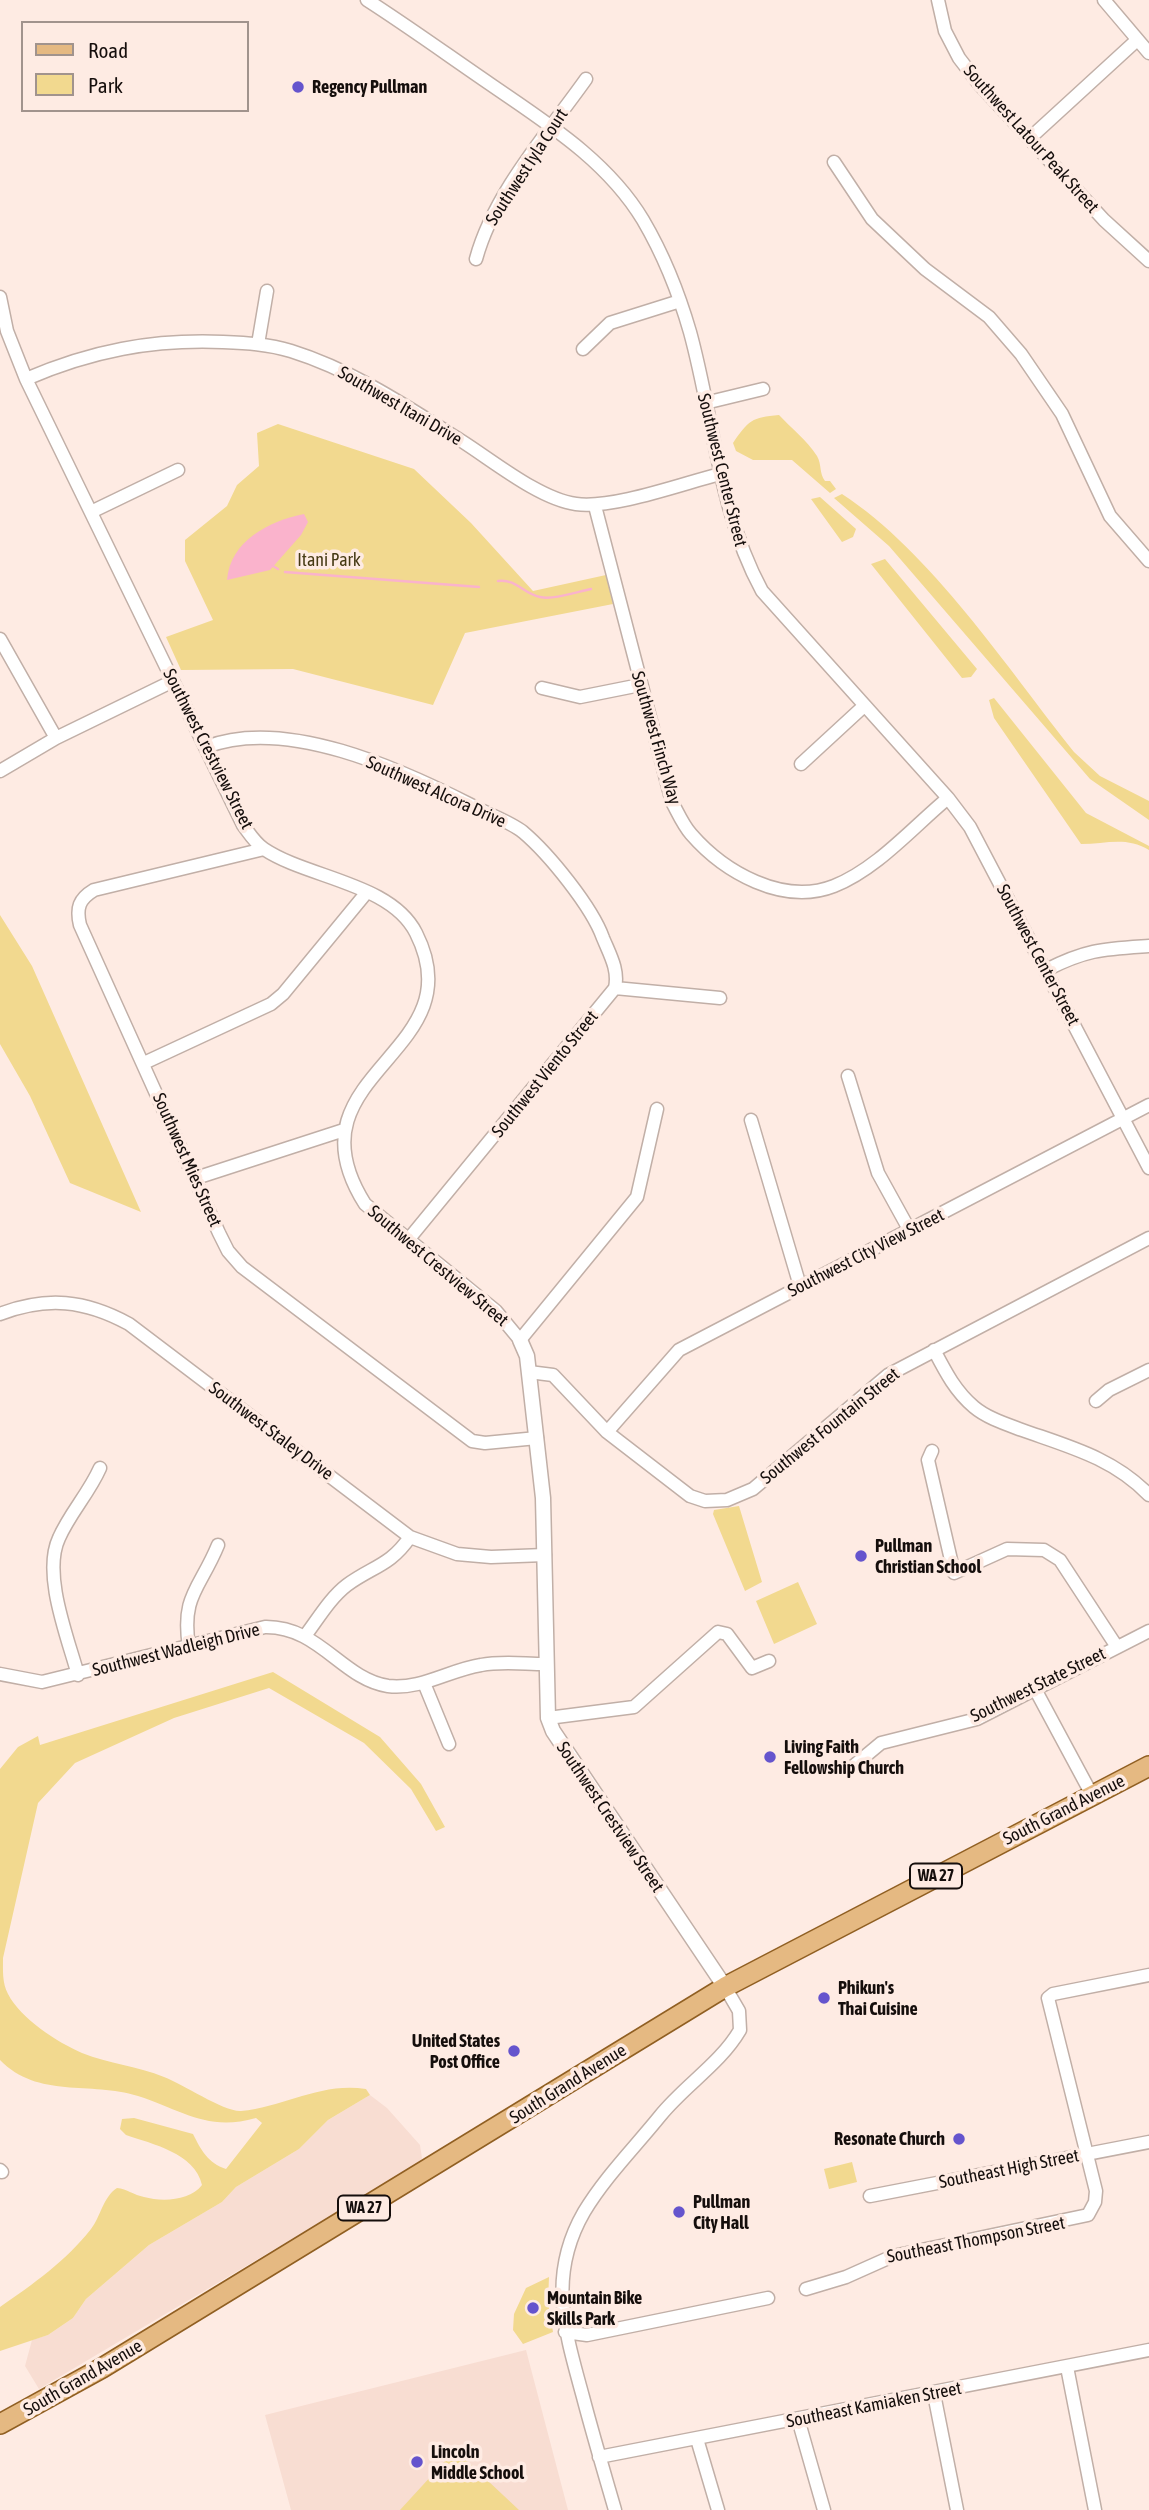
<!DOCTYPE html>
<html>
<head>
<meta charset="utf-8">
<style>
	body { margin:0 }
	#map { position:relative; width:1149px; height:2510px; overflow:hidden; background:#feebe3; font-family:"Asap Condensed",sans-serif }
	canvas { display:block }
	.legend { position:absolute; left:21px; top:21px; width:228px; height:91px; box-sizing:border-box; background:#feebe3; border:2px solid #a1938d; margin:0; padding:9px 12px; list-style:none; font-size:21px; color:#150e0c }
	.legend li { display:flex; align-items:center; gap:14px; height:35px }
	.legend b { width:35px; border:2px solid #a1938d }
</style>
</head>
<body>
<div id="map">
<canvas width="1149" height="2510"></canvas>
<ul class="legend">
<li><b style="height:9px;background:#e5b982"></b>Road</li>
<li><b style="height:19px;background:#f2d98f"></b>Park</li>
</ul>
</div>
<script>
const g = document.querySelector('canvas').getContext('2d');
g.lineJoin = 'round';
function paint(path, color) { g.fillStyle = color; g.fill(path, 'evenodd'); }
function trace(path, color, width, dash) { g.strokeStyle = color; g.lineWidth = width; g.lineCap = dash ? 'butt' : 'round'; g.setLineDash(dash || []); g.stroke(path); }
function drawText(font, color, halo, rows, align = 'center') {
  g.font = font + ' "Asap Condensed",sans-serif'; g.lineWidth = 7; g.setLineDash([]); g.textBaseline = 'middle'; g.strokeStyle = halo; g.fillStyle = color; for (const [text, x, y, turn = 0] of rows) {
    g.save(); g.translate(x, y); g.rotate((+turn || 0) * Math.PI / 180); g.textAlign = isNaN(turn) ? turn : align; if (halo) g.strokeText(text, 0, 0); g.fillText(text, 0, 0); g.restore();
  }
}
const built = new Path2D(`
	M370,2095L387,2108L420,2145L422,2158L418,2164L39,2389L25,2366L32,2340L48,2335L73,2318L86,2299L149,2245L222,2202L236,2187L299,2149L328,2120Z
	M526,2350L568,2510H291L265,2415Z`);
const green = new Path2D(`
	M779,415C791,428 807,440 817,456C822,465 819,473 825,481H830L836,489L830,493L792,460H753L736,451L733,443C748,421 752,417 779,415Z
	M278,424L414,469L471,523L533,591L606,575L613,604L465,633L433,705L293,669L181,670L166,637L213,620L185,561V540L227,506L237,485L259,466L257,433Z
	M842,494C930,551 1008,669 1074,752L1100,776L1149,801V820L1090,779L889,546L834,498Z
	M820,497L856,529L853,537L842,542L811,499Z
	M885,559L977,669L971,677L962,678L871,564Z
	M994,698L1086,813L1149,846V850C1126,836 1106,844 1081,844L994,718L989,700Z
	M0,915L32,966L141,1212L70,1183L30,1096L0,1044Z
	M739,1506L762,1582L745,1591L713,1514L714,1510Z
	M798,1582L817,1624L774,1644L756,1601Z
	M273,1672L380,1737L421,1784L445,1827L436,1831L411,1789L364,1743L269,1688L174,1718L75,1763L38,1803L3,1958C3,1970 2,1983 8,1994C21,2019 57,2042 82,2053C109,2064 138,2066 164,2077C183,2084 224,2112 241,2111C285,2107 320,2082 366,2089L370,2095L328,2120L299,2149L236,2187L222,2202L149,2245L86,2299L73,2318L48,2335L0,2351V2307C32,2285 67,2260 91,2229C101,2216 103,2197 117,2188C127,2189 134,2195 144,2197C162,2202 190,2201 202,2185C195,2153 152,2144 126,2135L120,2129L122,2119L134,2118L193,2134C201,2150 208,2163 226,2169L262,2123L256,2118C207,2132 182,2110 138,2096C90,2081 38,2099 0,2060V1769L18,1747L38,1736L40,1745Z
	M852,2162L857,2182L829,2189L824,2169Z
	M549,2277L548,2302L553,2332L523,2344L513,2330L514,2314L526,2288Z
	M455,2450L519,2510H400Z`);
const water = new Path2D(`
	M304,514L308,522L301,535L270,570L227,580C230,541 269,521 304,514Z`);
const stream = new Path2D(`
	M273,566L278,569
	M285,572L479,587
	M498,581C517,579 522,593 540,597C554,600 576,592 591,589`);
const minor = new Path2D(`
	M367,0C409,27 449,56 490,84C545,122 607,160 643,220C663,254 679,294 690,332C714,419 718,510 762,591L948,798L970,827L1149,1168
	M938,0L945,31L959,58L979,84L1104,220L1149,261
	M1104,0L1149,53
	M1030,138L1137,40
	M834,162L872,219L925,269L989,317L1021,354L1062,414L1110,516L1149,561
	M476,259C494,193 547,134 586,79
	M0,297L7,331L26,379L243,825C249,833 255,843 264,849C307,878 391,883 416,933C478,1055 282,1073 365,1204L496,1311L520,1340L637,1197L657,1109
	M258,344L267,291
	M583,349L610,323L680,301
	M26,379C91,351 152,339 223,342C246,343 268,344 291,351C352,370 406,406 460,440C492,460 539,499 576,504C613,509 681,484 720,474
	M705,403L763,389
	M595,506L672,802C678,813 683,825 691,834C724,872 783,906 834,886C877,869 913,827 948,798
	M91,512L178,470
	M0,639L56,738
	M542,688L580,697L640,685
	M206,747C285,716 400,769 471,805C487,814 509,821 523,832C549,854 592,907 603,938C610,955 619,970 615,988L408,1240
	M801,764L864,706
	M0,771L56,738L173,681
	M264,849L94,890C79,899 76,908 80,925L219,1233L228,1251L242,1267L472,1441L485,1443L537,1438
	M1046,970C1087,949 1104,949 1149,946
	M615,988L720,998
	M144,1063L271,1004L283,994L367,892
	M848,1076L878,1173L910,1231
	M751,1120L800,1286
	M196,1178L344,1130
	M0,1314C47,1296 85,1300 129,1324L410,1537L457,1554L491,1557L545,1555
	M934,1350C945,1371 955,1391 974,1407C987,1418 1006,1424 1022,1430C1070,1447 1113,1458 1149,1495
	M529,1372L553,1375L607,1432L690,1496L705,1501L727,1500L753,1489L888,1375L1149,1238
	M1096,1401L1109,1390L1149,1370
	M607,1432L679,1350L1149,1105
	M932,1451L928,1460L954,1573L1007,1549L1044,1550L1060,1560L1117,1647
	M305,1636C318,1619 330,1598 347,1585C373,1566 390,1566 410,1537
	M189,1647C181,1595 200,1589 218,1545
	M0,1674L42,1682L265,1627C319,1626 342,1679 388,1686C421,1690 449,1670 481,1665C501,1661 524,1664 545,1664
	M78,1675C68,1638 42,1574 59,1538C70,1513 89,1493 100,1468
	M424,1683L449,1744
	M1035,1689L1092,1795
	M548,1718L634,1707L718,1632L727,1634L752,1668L769,1661
	M851,1768L881,1743L977,1719L1149,1631
	M0,2170L2,2172
	M870,2196L1149,2142
	M806,2289L846,2277L893,2256L1088,2215L1095,2202L1096,2191L1048,1998L1053,1994L1149,1975
	M565,2332L587,2335L768,2298
	M1067,2367L1095,2510
	M934,2394L957,2510
	M798,2419L824,2510
	M697,2439L718,2510
	M599,2457L1149,2350
	M615,2510C604,2472 593,2435 583,2397C565,2331 547,2276 584,2212C605,2177 635,2147 660,2116C685,2085 720,2064 740,2030L739,2011L725,1987`);
const tertiary = new Path2D(`
	M520,1340L527,1356L543,1498L548,1718L553,1731L725,1987`);
const primary = new Path2D(`
	M0,2424L102,2368L725,1987L1149,1766`);
const markers = [
	[298,87,7,"#6554cd"],
	[861,1556,7,"#6554cd"],
	[770,1757,7,"#6554cd"],
	[824,1998,7,"#6554cd"],
	[514,2051,7,"#6554cd"],
	[959,2139,7,"#6554cd"],
	[679,2212,7,"#6554cd"],
	[533,2308,7,"#6554cd"],
	[417,2462,7,"#6554cd"]
];
const shields = [
	[936,1876,52],
	[364,2208,52]
];
const shieldNames = [
	["WA 27",936,1876],
	["WA 27",364,2208]
];
const poiNames = [
	["Regency Pullman",312,87],
	["Pullman",875,1546],
	["Christian School",875,1567],
	["Living Faith",784,1747],
	["Fellowship Church",784,1768],
	["Phikun's",838,1988],
	["Thai Cuisine",838,2009],
	["United States",500,2041,"right"],
	["Post Office",500,2062,"right"],
	["Resonate Church",945,2139,"right"],
	["Pullman",693,2202],
	["City Hall",693,2223],
	["Mountain Bike",547,2298],
	["Skills Park",547,2319],
	["Lincoln",431,2452],
	["Middle School",431,2473]
];
const streetNames = [
	["Southwest Latour Peak Street",1031,139,48],
	["Southwest Iyla Court",527,167,-57],
	["Southwest Itani Drive",400,406,30],
	["Southwest Center Street",722,470,76],
	["Southwest Finch Way",656,738,74],
	["Southwest Crestview Street",208,749,63],
	["Southwest Alcora Drive",436,792,24],
	["Southwest Center Street",1038,955,62],
	["Southwest Viento Street",545,1074,-51],
	["Southwest Mies Street",187,1160,66],
	["Southwest City View Street",866,1253,-27],
	["Southwest Crestview Street",438,1266,40],
	["Southwest Fountain Street",830,1426,-39],
	["Southwest Staley Drive",271,1431,37],
	["Southwest Wadleigh Drive",176,1650,-14],
	["Southwest State Street",1038,1685,-26],
	["South Grand Avenue",1064,1810,-27],
	["Southwest Crestview Street",610,1817,56],
	["South Grand Avenue",568,2084,-32],
	["Southeast High Street",1009,2169,-11],
	["Southeast Thompson Street",976,2240,-11],
	["South Grand Avenue",83,2378,-30],
	["Southeast Kamiaken Street",874,2405,-11]
];
const parkNames = [
	["Itani Park",329,560]
];
paint(built, '#f8ddd2');
paint(green, '#f2d98f');
paint(water, '#fab3cc');
trace(stream, '#fab3cc', 2.5);
trace(minor, '#c1afa7', 15);
trace(tertiary, '#c1afa7', 17);
trace(primary, '#905f22', 22);
trace(minor, '#fff', 12);
trace(tertiary, '#fff', 14);
trace(primary, '#e5b982', 19);
for (const [x, y, r, color] of markers) { const dot = new Path2D(); dot.arc(x, y, r, 0, 2 * Math.PI); g.fillStyle = color; g.fill(dot); trace(dot, '#feebe3', 2.5); }
for (const [x, y, w] of shields) { const box = new Path2D(); box.roundRect(x - w / 2, y - 12.5, w, 25, 5); g.fillStyle = '#feebe3'; g.fill(box); trace(box, '#150e0c', 2); }
drawText('bold 16px', '#150e0c', null, shieldNames);
drawText('bold 18px', '#150e0c', '#feebe3', poiNames, 'left');
drawText('18px', '#150e0c', '#feebe3', streetNames);
drawText('18px', '#463a15', '#feebe3', parkNames);
</script>
</body>
</html>
